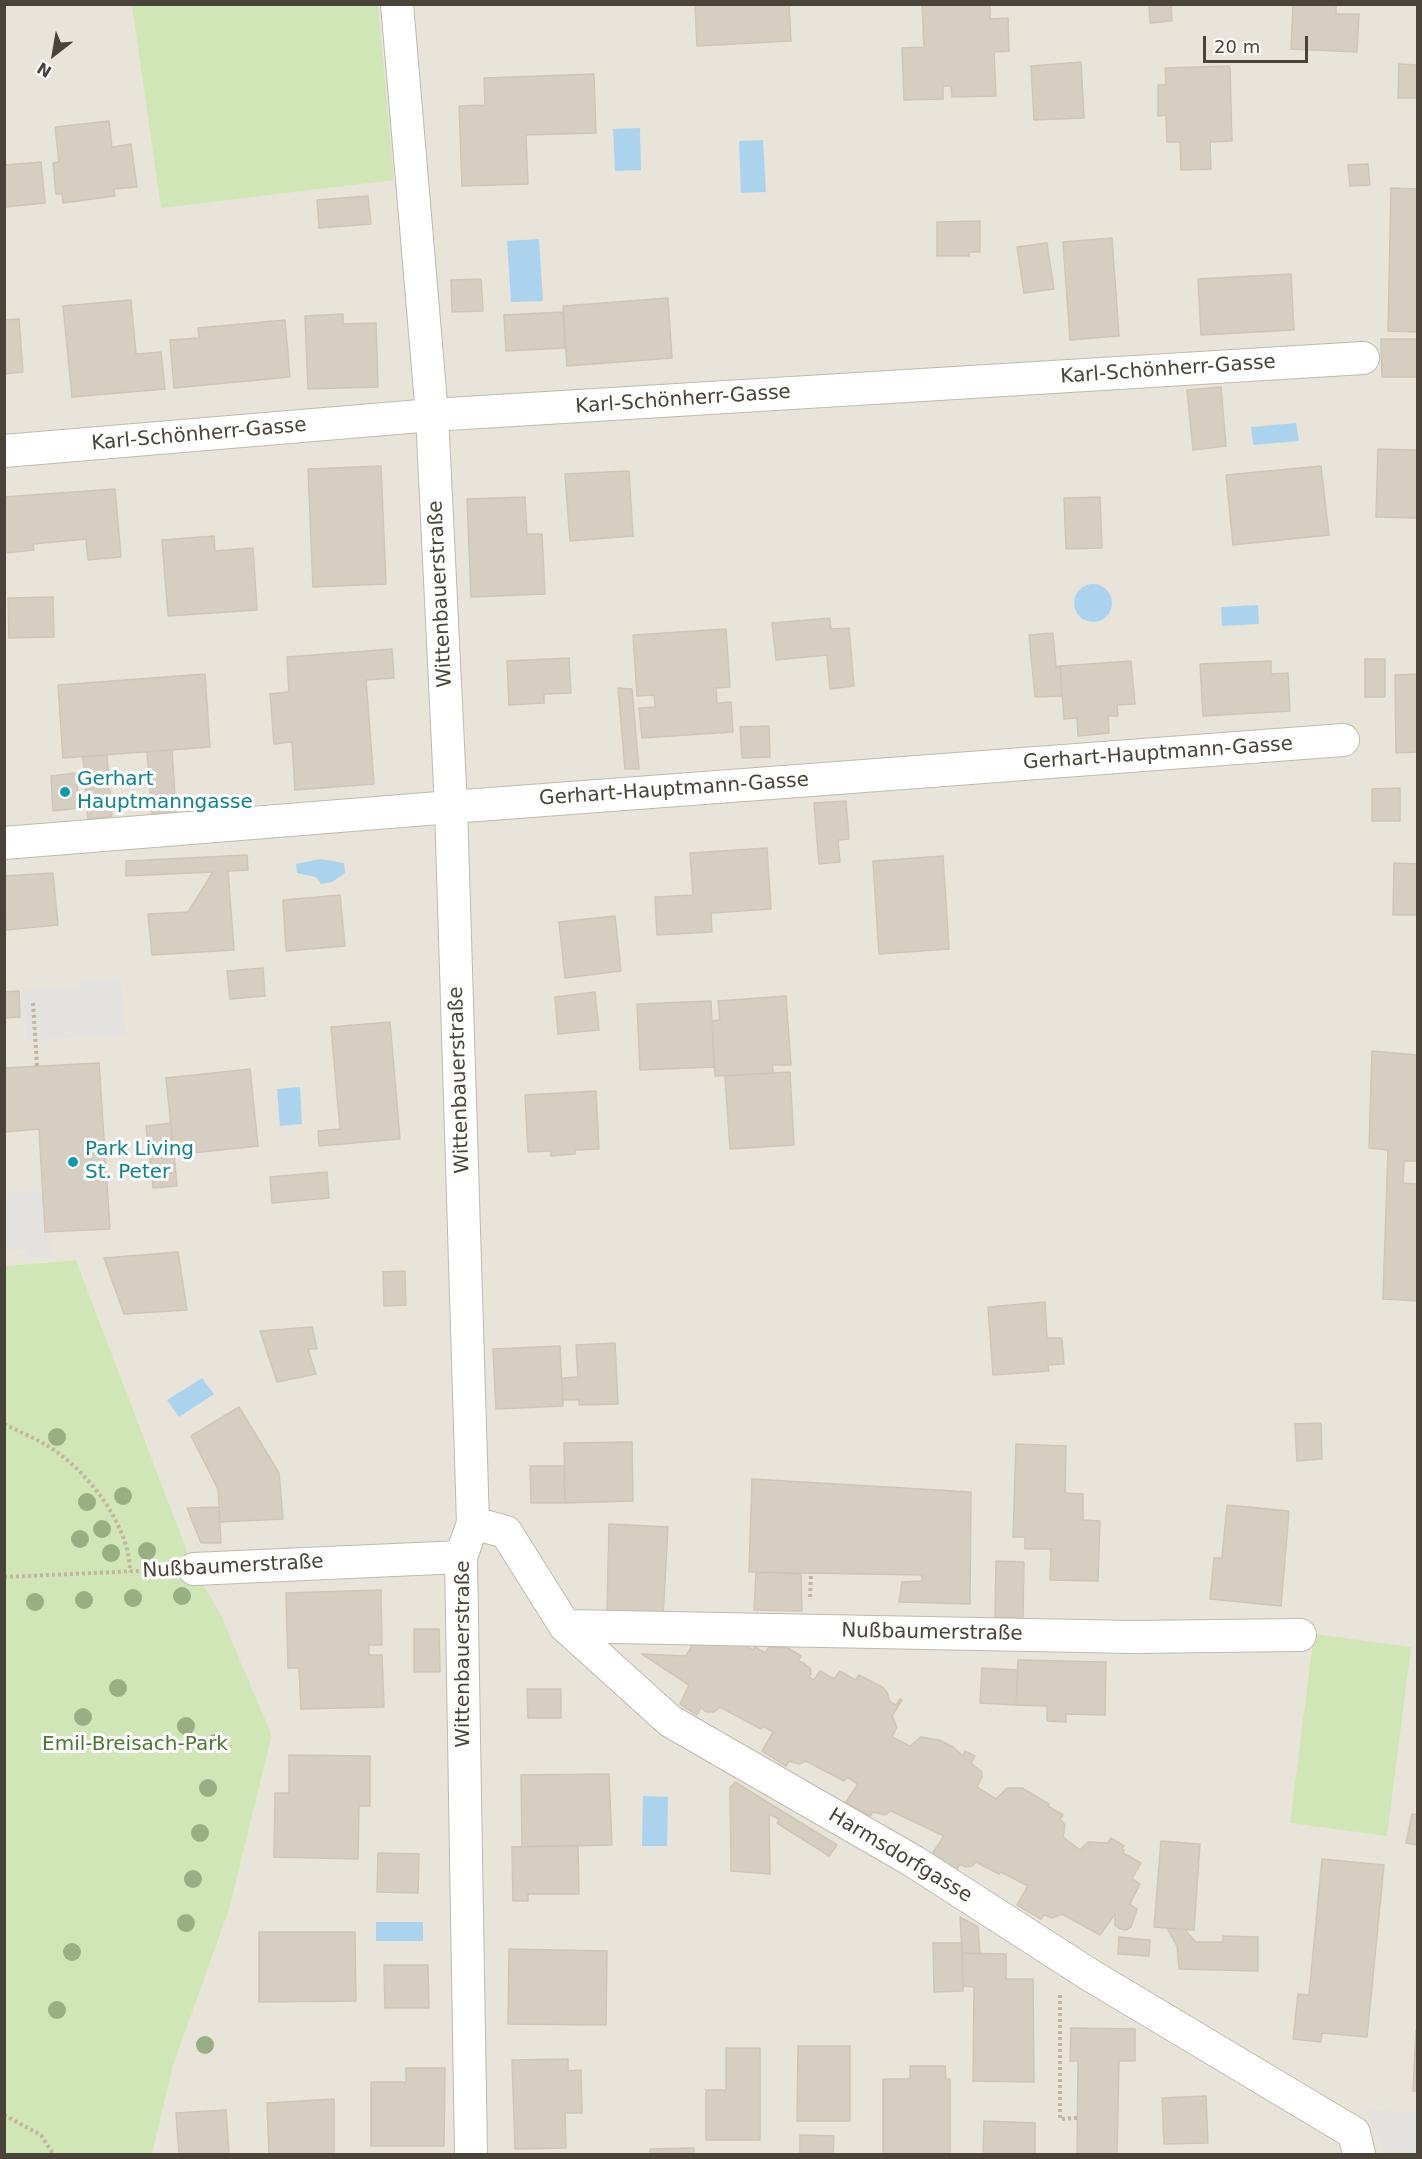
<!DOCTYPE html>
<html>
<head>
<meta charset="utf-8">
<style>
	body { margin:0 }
	#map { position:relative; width:1422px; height:2159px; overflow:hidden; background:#f5f2eb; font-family:"DejaVu Sans",sans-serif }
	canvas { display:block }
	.frame { position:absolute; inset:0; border:6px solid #494339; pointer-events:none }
	.north { position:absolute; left:24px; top:24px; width:60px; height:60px; -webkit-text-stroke:4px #fff; paint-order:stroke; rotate:211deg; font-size:16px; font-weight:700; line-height:24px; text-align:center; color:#494339 }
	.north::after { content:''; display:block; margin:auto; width:21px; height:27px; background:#494339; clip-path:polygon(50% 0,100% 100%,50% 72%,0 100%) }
	.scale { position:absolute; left:1203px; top:36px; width:105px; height:27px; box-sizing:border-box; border:3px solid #494339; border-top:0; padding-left:8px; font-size:18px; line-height:21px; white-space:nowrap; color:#494339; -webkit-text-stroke:4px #fff; paint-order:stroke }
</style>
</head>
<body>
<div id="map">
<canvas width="1422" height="2159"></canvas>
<div class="frame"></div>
<div class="north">N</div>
<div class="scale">20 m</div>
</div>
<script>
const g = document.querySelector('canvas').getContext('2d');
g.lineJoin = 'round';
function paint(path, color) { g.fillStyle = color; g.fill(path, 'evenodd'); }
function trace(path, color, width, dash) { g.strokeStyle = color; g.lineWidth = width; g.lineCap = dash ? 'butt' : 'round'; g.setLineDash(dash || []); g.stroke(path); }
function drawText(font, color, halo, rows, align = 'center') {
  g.font = font + ' "DejaVu Sans",sans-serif'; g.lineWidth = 6; g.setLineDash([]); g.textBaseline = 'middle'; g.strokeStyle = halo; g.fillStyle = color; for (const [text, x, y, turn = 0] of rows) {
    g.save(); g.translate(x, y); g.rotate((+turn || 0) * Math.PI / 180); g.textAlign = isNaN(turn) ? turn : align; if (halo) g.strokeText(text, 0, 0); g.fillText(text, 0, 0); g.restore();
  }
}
const residential = new Path2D(`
	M5,5H1417V2154H152L174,2063L229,1910L272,1736L194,1569L76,1260L5,1266Z`);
const green = new Path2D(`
	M132,5H378L394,180L161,208Z
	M76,1260L194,1569L220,1613L272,1736L229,1910L174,2063L152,2154H5V1266Z
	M1314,1634L1411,1647L1387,1836L1290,1823Z`);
const parking = new Path2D(`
	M121,978L126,1035L27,1040L23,990L80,986V980Z
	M5,1193H43L45,1232L53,1256L31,1257L24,1250L5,1249Z
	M1365,2109L1417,2113V2154H1385Z`);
const water = new Path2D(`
	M640,128L641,170L615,171L613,129Z
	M763,140L766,192L741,193L739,141Z
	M539,239L543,301L511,302L507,241Z
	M1296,423L1299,441L1253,445L1251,427Z
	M1074 603a19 19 0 1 1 38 0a19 19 0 1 1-38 0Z
	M1258,605L1259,624L1222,626L1221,607Z
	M320,859L344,863L345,873L332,882L321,884L316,877L297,873L296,864Z
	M300,1087L302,1124L280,1126L277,1089Z
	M202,1378L214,1394L179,1417L167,1400Z
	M643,1796L668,1797L667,1846H642Z
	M376,1922H423V1941H376Z`);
const building = new Path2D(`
	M695,4H789L791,41L697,46Z
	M922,4H990V19L1008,18L1009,51L994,52L996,96L952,97L951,86H943V99L904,100L902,48L924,47Z
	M1149,4H1171L1172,21L1150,23Z
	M1293,4H1336V14H1359L1357,52L1291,49Z
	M1081,62L1084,118L1034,120L1031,66Z
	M1399,64L1418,65V98H1398Z
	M1230,66L1232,141L1210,142L1211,169L1181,170L1180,142H1167L1166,115L1158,116V85H1166L1165,68Z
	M594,74L596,133L526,135L528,184L462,186L459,106L485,105L484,78Z
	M109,121L112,147L131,144L137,187L114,189L115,196L63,203L62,194H56L53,163L59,162L55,127Z
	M41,162L45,203L4,207V165Z
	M1368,164L1370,185L1350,186L1348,165Z
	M1391,188L1418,189V332L1388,331Z
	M368,196L371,224L319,228L317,200Z
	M980,221V252H969V256H937V222Z
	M1112,238L1119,336L1070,340L1063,242Z
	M1047,243L1054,289L1024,293L1017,247Z
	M1291,274L1294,330L1201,335L1198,279Z
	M481,279L483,311L452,312L451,280Z
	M668,298L672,358L567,366L563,306Z
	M131,300L136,354L161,352L165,389L72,397L63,306Z
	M563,312L565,348L506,351L504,315Z
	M343,314V324L376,323L378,387L308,389L305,316Z
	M19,319L23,372L4,374V320Z
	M285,320L290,377L174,388L170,340L199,338L198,328Z
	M1381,339H1418V377H1382Z
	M1221,387L1226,446L1193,450L1187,390Z
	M1378,449L1418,450V518L1376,517Z
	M381,466L386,584L313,587L308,469Z
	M1321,466L1329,535L1233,545L1226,475Z
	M629,471L633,536L570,541L565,474Z
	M115,489L121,557L88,560L86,539L33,544L34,550L4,553V497Z
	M525,497L527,534H542L545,594L471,597L467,499Z
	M1100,497L1102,548L1066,549L1064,498Z
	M214,536L215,551L253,548L257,610L168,616L162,540Z
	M53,597L54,637L9,638L8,598Z
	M830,618L831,629L849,628L854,686L830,689L827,655L776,660L772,623Z
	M726,629L730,687L716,688L717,703L731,702L733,732L642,738L639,708L655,707L654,695L637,696L633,635Z
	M1053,633L1056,667L1060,666L1062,696L1035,697L1029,635Z
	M392,649L394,678L366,680L374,784L295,790L292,742L274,744L270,694L289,692L287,657Z
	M569,658L571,693L544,694V703L509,705L507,661Z
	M1365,659H1385V697H1365Z
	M1131,661L1135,704L1117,705L1118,716H1108L1109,733L1078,736L1077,718L1064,719L1060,666Z
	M1271,661V674L1288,673L1290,711L1203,716L1200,664Z
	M205,674L210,747L63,758L58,685Z
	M1418,674V752L1396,753L1395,675Z
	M618,688L632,689L639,769H625Z
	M769,726L770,757L742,758L740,727Z
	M172,750L176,812L152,815L147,752Z
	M107,755L112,816L88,820L83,757Z
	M76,773L79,808L53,811L51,776Z
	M1400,788V821H1372V789Z
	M846,801L849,839L838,840L840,862L819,864L814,803Z
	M767,848L771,909L711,913L712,932L657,935L655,897L693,895L690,853Z
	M247,855L248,870L228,871L234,950L152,955L148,914L188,912L213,872L126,876V861Z
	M943,856L949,949L879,954L873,861Z
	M1394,863L1418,864V915H1393Z
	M53,873L58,925L6,930L4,876Z
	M340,895L345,946L286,951L283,900Z
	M615,916L621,971L565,978L559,922Z
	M263,968L265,996L230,999L227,971Z
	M19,991L20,1017L4,1018V992Z
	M595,992L599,1030L558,1034L555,997Z
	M786,996L791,1065H772L773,1073L715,1076L712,1021L720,1020L718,1001Z
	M711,1001L714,1067L640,1070L637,1004Z
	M390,1022L400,1139L319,1146L318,1131L340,1129L331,1027Z
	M1372,1051L1418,1055V1161H1404L1403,1183L1418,1184V1301L1383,1299L1388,1150L1369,1148Z
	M99,1063L110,1229L45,1232L39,1129L4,1132V1068Z
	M250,1069L258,1146L174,1155L166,1078Z
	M790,1072L794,1145L730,1149L725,1076Z
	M596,1091L599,1149L575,1150V1154L551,1156V1151L528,1152L525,1095Z
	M171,1123L177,1186L153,1188L146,1126Z
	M327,1172L329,1198L272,1203L270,1177Z
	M178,1252L187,1310L124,1314L104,1258Z
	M405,1271L406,1305L384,1306L383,1272Z
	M1045,1302L1047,1338H1062L1064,1364L1048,1365L1049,1371L993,1375L988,1307Z
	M312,1327L317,1349H308L316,1374L277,1382L260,1331Z
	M615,1343L618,1404L579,1405V1400H563L562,1378L578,1377L576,1345Z
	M560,1346L563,1406L496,1409L493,1349Z
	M239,1407L279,1473L283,1519L220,1522L218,1489L191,1436Z
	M1321,1423L1322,1459L1297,1461L1295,1424Z
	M632,1442L633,1501L565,1503L564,1443Z
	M1016,1444L1066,1446L1065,1493L1083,1494V1520L1100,1521L1098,1581L1050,1580L1051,1549H1025V1537H1013Z
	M530,1466H564L565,1503H531Z
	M752,1479L971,1492L970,1604L899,1602L902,1582L922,1581V1575L749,1572Z
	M1227,1505L1289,1511L1281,1606L1210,1599L1214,1558H1222Z
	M219,1507L221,1543H201L187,1508Z
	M609,1524L668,1527L663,1616L607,1611Z
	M996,1561L1024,1562L1023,1618L995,1617Z
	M756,1572L801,1574L802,1611L754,1610Z
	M381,1590L382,1645H369V1655H382L384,1707L301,1709L299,1668H288L286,1593Z
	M414,1629H439L440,1672H414Z
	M739,1642L753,1650L755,1647L765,1653L769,1647L788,1648L801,1656L798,1662H802L810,1668L811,1674L809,1677L814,1680L820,1671L834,1679L840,1671L855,1680L859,1675L882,1687L887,1692L890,1702L896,1705L900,1699L902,1700L892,1716L897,1727L892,1737L910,1746L921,1737L939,1740L953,1747L963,1756L965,1751L975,1756L971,1763L982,1772V1777L977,1787L996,1799L1007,1788H1022L1049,1804L1048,1806L1063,1815L1060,1819L1065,1825L1063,1837L1080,1850L1088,1842L1108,1843L1111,1838L1124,1846L1122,1849L1124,1850L1123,1853L1141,1863L1132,1879L1140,1884L1130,1904L1137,1909L1131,1927L1126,1930L1120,1929L1115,1925V1914L1100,1935L1062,1914L1052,1918L1044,1915L1041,1919L1017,1905L1028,1886L1001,1872L999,1874L976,1862L972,1866L966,1867L960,1864L956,1870L932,1854L944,1836L891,1811L885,1815L873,1812L870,1816L846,1802L858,1784L847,1777L844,1781L806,1761L799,1764L789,1761L786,1766L762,1751L773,1732L763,1726L761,1729L720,1707L714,1712H706L701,1707L697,1715L680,1704L689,1685L642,1654L686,1656L693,1644L735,1645Z
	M1018,1660L1106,1662L1105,1715L1066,1714V1722L1047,1721V1706L1016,1705Z
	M982,1668L1018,1670L1016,1705L980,1703Z
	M527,1689H561V1718H528Z
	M289,1755L370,1756V1806H359L358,1859L274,1857L275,1793H289Z
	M609,1774L612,1845L522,1847L521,1775Z
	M735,1782L837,1845L829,1856L777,1823L779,1819L769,1814L770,1874L731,1871L730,1788Z
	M1412,1814L1418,1815V1845L1406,1843Z
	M1161,1841L1200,1844L1194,1930L1154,1927Z
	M578,1845L579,1894H528V1901H513L512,1847Z
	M378,1853L419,1854L418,1893L377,1892Z
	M1322,1859L1384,1865L1367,2037L1322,2033L1321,2042L1293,2039L1298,1994L1309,1995Z
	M960,1917L978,1927L980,1954L962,1953Z
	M1167,1928L1184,1929L1196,1942H1223V1936L1258,1937V1971L1179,1969L1177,1946Z
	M259,1932H355L356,2001L259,2002Z
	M1119,1937L1150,1940L1149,1956L1118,1954Z
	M933,1943H962L963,1991L934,1992Z
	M509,1949L607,1951L606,2025L508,2024Z
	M962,1953L1006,1954V1979H1033L1034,2082L973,2081L974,1987L963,1986Z
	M384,1965H428L429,2008H385Z
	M1071,2028L1135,2029V2061H1119L1117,2154H1077L1078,2061H1070Z
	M1416,2030H1418V2091H1413Z
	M798,2046H850V2121H797Z
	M726,2048H760V2140H706V2090H726Z
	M568,2059V2071L581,2070L582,2113H565L566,2148L515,2149L512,2060Z
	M910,2066H945L946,2079H950V2154H871H883V2079H910Z
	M406,2068H445L444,2146H371V2082H406Z
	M1206,2096L1208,2143L1164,2144L1162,2098Z
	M334,2099V2154H269L267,2103Z
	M226,2110L229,2154H179L176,2113Z
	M984,2121L1035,2123V2154H983Z
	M800,2135L834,2136L833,2154H800Z
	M694,2148V2154H650V2149Z`);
const path = new Path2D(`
	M33,1003L37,1066
	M4,1424C18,1431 33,1437 46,1445C86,1468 130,1525 130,1572
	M4,1577L160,1570
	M810,1597L811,1574
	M1060,1995V2119L1077,2118
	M4,2115L41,2135L53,2154`);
const minor = new Path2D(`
	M397,4L432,415L451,807L473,1523L461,1557L471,2154
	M4,451L432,415L1363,358
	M4,843L451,807L1343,740
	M473,1523L506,1532L565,1626L670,1721L913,1861L1090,1975L1354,2133L1359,2154
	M194,1569L461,1557
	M565,1626L1133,1637L1300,1635`);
const trees = [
	[57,1437],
	[123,1496],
	[87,1502],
	[102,1529],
	[80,1539],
	[147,1551],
	[111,1553],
	[182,1596],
	[133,1598],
	[84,1600],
	[35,1602],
	[118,1688],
	[83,1717],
	[186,1726],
	[215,1743],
	[208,1788],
	[200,1833],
	[193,1879],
	[186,1923],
	[72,1952],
	[57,2010],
	[205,2045]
];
const markers = [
	[65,792,6,"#0f9aa8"],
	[73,1162,6,"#0f9aa8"]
];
const streetNames = [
	["Karl-Schönherr-Gasse",1168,370,-4],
	["Karl-Schönherr-Gasse",683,400,-4],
	["Karl-Schönherr-Gasse",199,435,-5],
	["Wittenbauerstraße",441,594,-93],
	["Gerhart-Hauptmann-Gasse",1158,754,-4],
	["Gerhart-Hauptmann-Gasse",674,790,-4],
	["Wittenbauerstraße",460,1080,-92],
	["Nußbaumerstraße",233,1567,-3],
	["Nußbaumerstraße",932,1633,1],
	["Wittenbauerstraße",464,1654,-90],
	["Harmsdorfgasse",900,1856,31]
];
const cultureNames = [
	["Gerhart",77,780],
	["Hauptmanngasse",77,803],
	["Park Living",85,1150],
	["St. Peter",85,1173]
];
const parkNames = [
	["Emil-Breisach-Park",135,1745]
];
paint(residential, '#e8e4da');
paint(green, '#d1e6b7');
paint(parking, '#e4e2df');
paint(water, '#acd3ed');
paint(building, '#d6cec1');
trace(building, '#d0c5b5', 1.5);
trace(minor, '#c0b9ae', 34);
trace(path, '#c1b5a0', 4, [3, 3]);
trace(minor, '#fff', 32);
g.fillStyle = '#98af84';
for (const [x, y] of trees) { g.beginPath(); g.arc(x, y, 9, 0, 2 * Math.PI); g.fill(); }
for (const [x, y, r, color] of markers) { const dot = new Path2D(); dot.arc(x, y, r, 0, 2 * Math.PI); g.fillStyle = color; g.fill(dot); trace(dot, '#fff', 2); }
drawText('20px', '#494339', '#fff', streetNames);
drawText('20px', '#0d838f', '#fff', cultureNames, 'left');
drawText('20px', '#4b782f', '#fff', parkNames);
</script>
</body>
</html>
